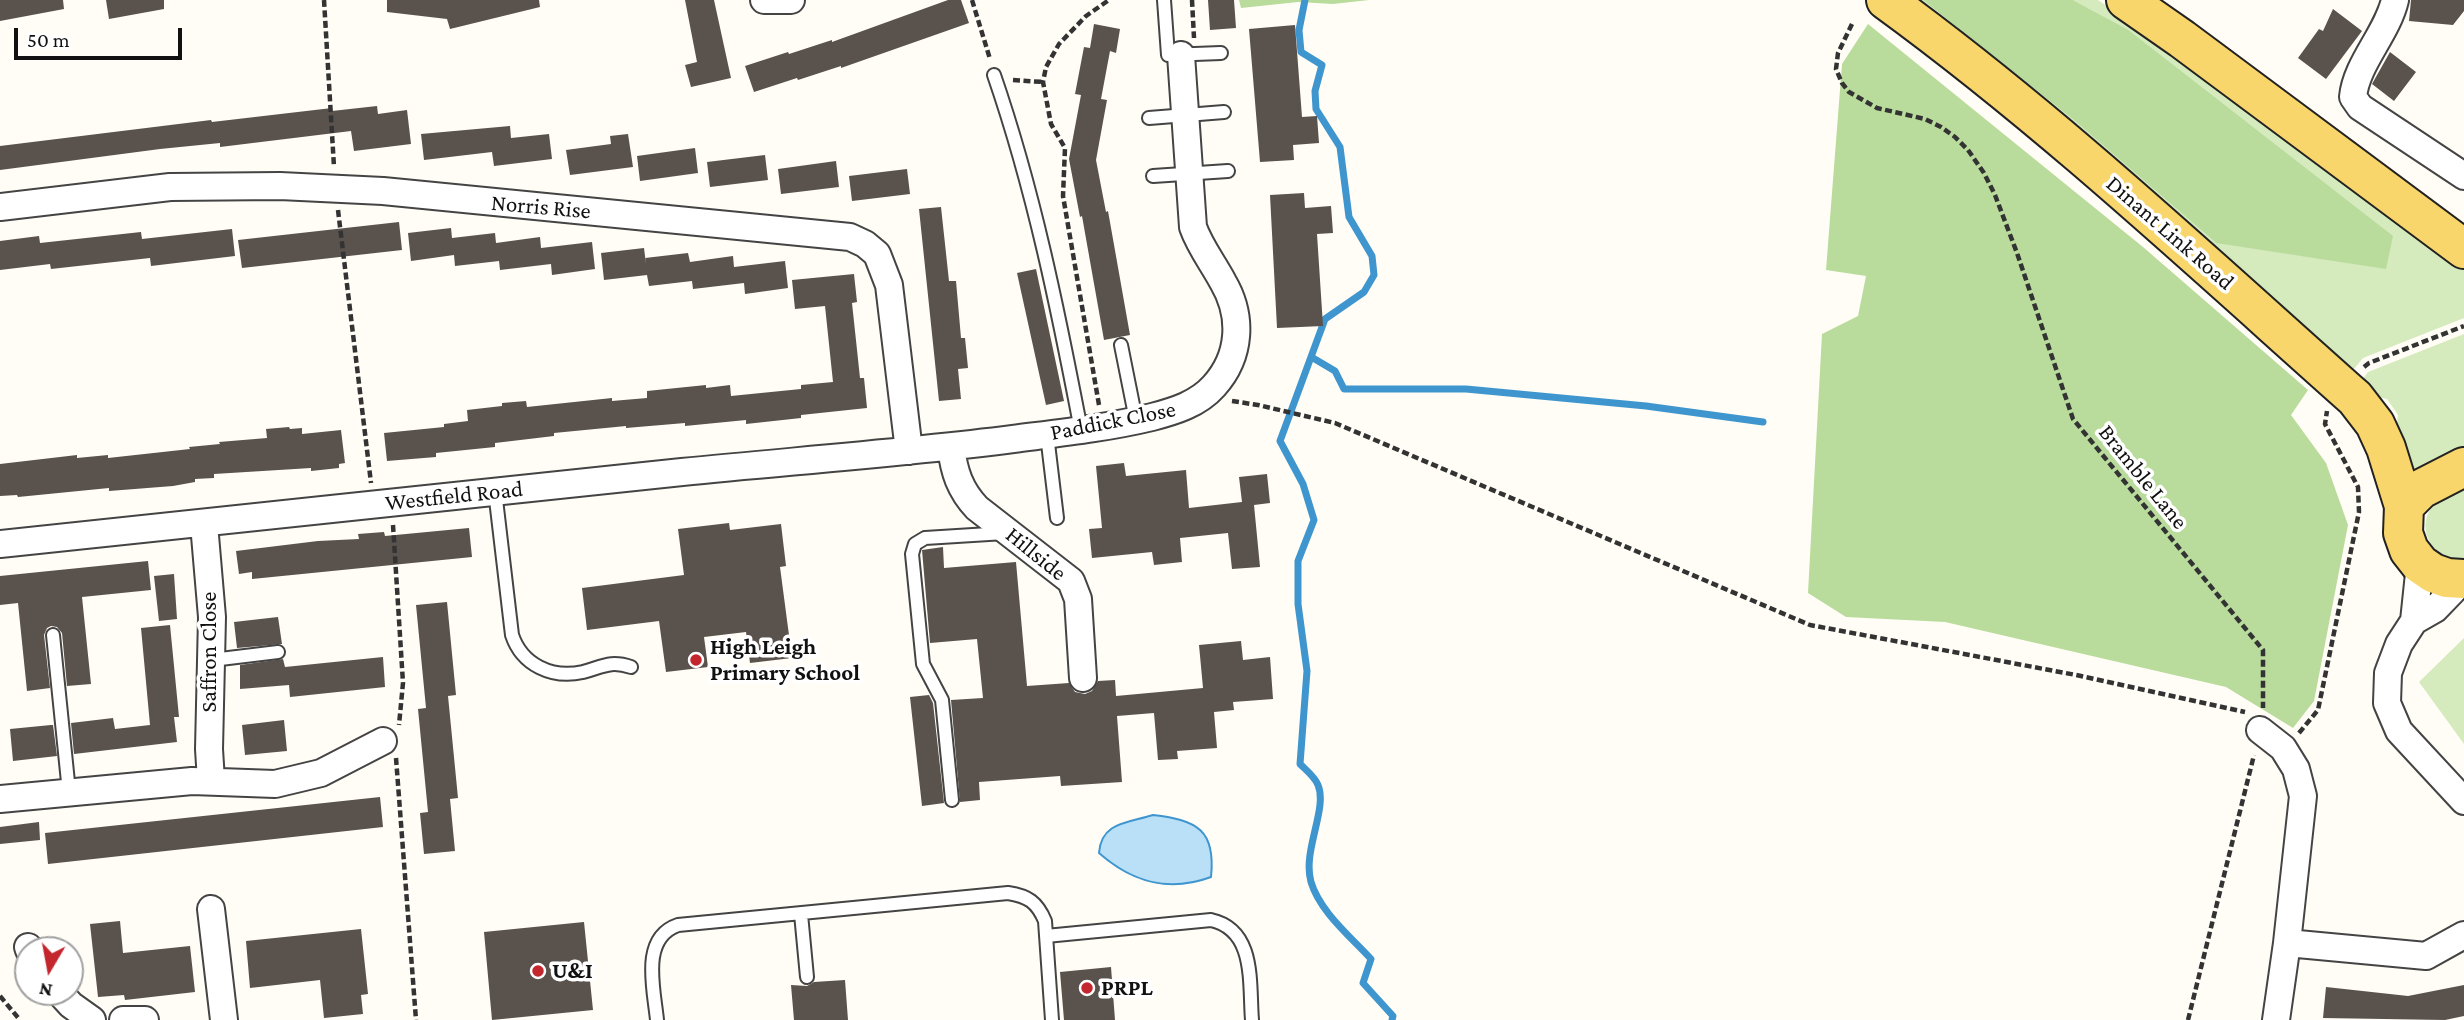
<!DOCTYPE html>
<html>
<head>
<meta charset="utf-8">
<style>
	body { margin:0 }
	#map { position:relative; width:2464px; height:1020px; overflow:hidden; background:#fffdf5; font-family:"Crimson Pro",serif }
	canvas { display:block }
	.north { position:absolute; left:14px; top:936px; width:70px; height:70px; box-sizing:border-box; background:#fff; border:2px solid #a0a0a0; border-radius:50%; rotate:190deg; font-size:19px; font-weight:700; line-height:28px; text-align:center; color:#111 }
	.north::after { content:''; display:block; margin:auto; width:24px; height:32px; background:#c4262e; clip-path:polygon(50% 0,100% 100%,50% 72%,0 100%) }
	.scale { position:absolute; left:14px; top:28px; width:168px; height:32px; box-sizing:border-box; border:4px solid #111; border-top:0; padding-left:9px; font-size:21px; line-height:24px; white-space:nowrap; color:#111; -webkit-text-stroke:5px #fff; paint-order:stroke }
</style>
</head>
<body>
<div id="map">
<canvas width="2464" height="1020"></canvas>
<div class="north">N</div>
<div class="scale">50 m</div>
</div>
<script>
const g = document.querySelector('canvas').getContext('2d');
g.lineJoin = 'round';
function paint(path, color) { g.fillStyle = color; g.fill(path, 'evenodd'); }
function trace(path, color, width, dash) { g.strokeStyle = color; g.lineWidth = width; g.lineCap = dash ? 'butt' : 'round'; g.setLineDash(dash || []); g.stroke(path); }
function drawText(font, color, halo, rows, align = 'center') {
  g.font = font + ' "Crimson Pro",serif'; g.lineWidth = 7; g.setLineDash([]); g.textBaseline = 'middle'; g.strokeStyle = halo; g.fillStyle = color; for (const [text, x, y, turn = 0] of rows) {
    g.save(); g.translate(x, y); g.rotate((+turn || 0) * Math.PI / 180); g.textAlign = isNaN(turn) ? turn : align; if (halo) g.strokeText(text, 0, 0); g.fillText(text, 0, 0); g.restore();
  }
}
const green = new Path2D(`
	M1905,0H1923L2075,121L2216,243L2127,29L2073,0H2098L2215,80L2464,264V318L2363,358L2349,375Z
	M2464,334V451L2415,476L2396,431L2398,415L2387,399L2373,396L2359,384L2368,372Z
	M2464,484V560C2436,562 2414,531 2432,507C2439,497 2454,490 2464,484Z
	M2464,638V744L2419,682Z`);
const forest = new Path2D(`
	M1239,0H1369L1333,4L1298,2L1241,8Z
	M1923,0H2073L2127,29L2393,236L2386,269L2216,243L2075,121Z
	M1868,24L2143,247L2308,390L2291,415L2326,463L2348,525L2314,701L2293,728L2226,687L1945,622L1846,617L1808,593L1822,334L1858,316L1866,276L1826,270L1842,64Z`);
const water = new Path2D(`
	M1153,815C1197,820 1216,830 1211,877C1168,893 1132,882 1099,853C1101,822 1128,823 1153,815Z`);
const stream = new Path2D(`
	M1305,0L1299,30L1301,52L1322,65L1315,91L1316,109L1340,147L1349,217L1372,256L1374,275L1364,292L1325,319L1280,441L1303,484L1314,520L1298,561V604L1307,671L1300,764C1306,770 1315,777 1318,785C1328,809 1302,851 1311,882C1320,912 1351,937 1371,959L1363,983L1393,1016L1392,1020
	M1313,358L1335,371L1344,389H1466L1646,406L1763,422`);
const building = new Path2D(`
	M0,0H63L64,9L0,21Z
	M106,0H164V9L109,19Z
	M387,0H539L540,7L450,29L447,19L387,12Z
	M685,0H714L731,78L691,87L685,65L697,62Z
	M948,0H961L969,23L841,68V66L798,80L797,78L754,92L745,66L788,52L789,54L832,40V42Z
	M1208,0H1234L1236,28L1210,30Z
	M2411,0H2464V11L2453,25L2409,21Z
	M2333,9L2362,31L2326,79L2298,58L2319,29L2323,31Z
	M1094,24L1120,29L1116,53L1110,51L1101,99L1107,100L1096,160L1106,212L1108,211L1130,335L1104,340L1082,216L1080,217L1069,159L1081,95L1075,94L1084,47L1090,48Z
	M1295,25L1302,117L1317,116L1319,143L1293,145L1294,160L1260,162L1249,29Z
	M2390,52L2416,72L2394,101L2372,84Z
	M377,106L378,114L407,110L411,144L354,151L351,131L220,147V143L160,149L0,170V146L211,120L212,122L332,108V111Z
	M510,126L511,138L549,134L552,159L494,166L492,152L424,160L421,134Z
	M628,134L633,167L570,175L566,150L611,144L610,136Z
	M695,148L698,173L640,181L637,156Z
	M765,155L768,180L710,187L707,162Z
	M836,161L839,187L781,194L778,169Z
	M907,169L910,194L852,201L849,176Z
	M1304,193L1305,208L1331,206L1333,233L1317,234L1323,326L1277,328L1270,195Z
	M941,207L949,281H956L961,338H965L968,368L958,369L961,399L939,401L919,209Z
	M399,222L402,250L242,268L238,240Z
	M451,228L452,238L495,233L496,243L540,237L541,248L592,242L595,269L552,275L551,264L500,270L499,261L455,266L454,255L411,261L408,233Z
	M232,229L235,256L151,266L150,258L51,269L50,264L0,270V241L39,236L40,243L141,232L142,239Z
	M644,248L646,264L645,258L688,253L690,262L733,256L734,267L785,261L788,288L745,294L744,283L693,289L692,281L649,286L647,275L604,280L601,253Z
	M1036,269L1064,401L1046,405L1017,273Z
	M854,274L857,302L852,303L860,378H864L867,408L801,415V418L746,424V420L685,426V423L626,428V426L554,433V436L495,443V447L436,453V457L387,461L384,433L444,427V424L468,421L467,410L502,406V403L526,401L527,407L612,398V401L647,398V391L706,385V388L730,385L731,396L801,389V385L833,382L825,306L795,309L792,280Z
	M289,427L290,429L302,428V434L341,430L345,463L339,464V468L311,471V468L214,474V478L195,479V482L173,486L109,491V488L18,497L17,495L0,496V464L77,455V458L108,455V458L190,449L189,447L220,444L219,442L267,438L266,429Z
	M1124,463L1126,476L1186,470L1189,508L1242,502L1239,477L1267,474L1270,503L1254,505L1260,567L1232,569L1228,533L1180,538L1182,562L1154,565L1152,552L1092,558L1089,529L1102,528L1096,466Z
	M729,523L730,530L781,524L786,566L780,567L792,658L750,663L746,632L704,637L708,667L666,672L659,621L587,630L582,588L684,575L678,529Z
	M469,528L472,557L252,579V572L239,574L236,551L318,541L359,539L358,534L384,532L385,536Z
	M943,547L944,568L1016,562L1027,686L1069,683L1075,692L1085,694L1092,691L1098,681L1115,680L1116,696L1203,688L1199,645L1241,641L1243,660L1270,657L1273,699L1233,702L1234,710L1214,712L1217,748L1177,751L1178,759L1158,760L1154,713L1117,716L1122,782L1061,786L1060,776L979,782L980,800L960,802L951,700L983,698L977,639L930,643L922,550Z
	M148,561L151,590L82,597L91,684L67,686L62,633L57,627L51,626L47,628L44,635L50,688L27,691L18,603L0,605V576Z
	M174,574L177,619L159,621L154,576Z
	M447,602L456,695L448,696L458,798L450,799L455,851L424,854L420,813L428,812L418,709L426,708L416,605Z
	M278,617L282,644L237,648L234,622Z
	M170,625L179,717H174L177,742L74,754L71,723L113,718L115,729L150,725L141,628Z
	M383,657L385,687L290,697L289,685L240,689V665L283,659L285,667Z
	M929,695L933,703L944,803L922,806L910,697Z
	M284,720L287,751L245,755L242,725Z
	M51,725H53L57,756L13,761L10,729Z
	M380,797L383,827L48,864L45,833Z
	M39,822L40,840L0,844V827Z
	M120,921L123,953L190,946L195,992L125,1000L124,995L98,997L90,924Z
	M584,922L593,1010L492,1020L484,932Z
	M361,929L368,994L361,995L363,1014L324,1018L320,980L250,988L246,941Z
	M1111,967L1115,1020H1064L1060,972Z
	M845,980L848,1020H794L791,985L807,986L814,982Z
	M2464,985V1016L2445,1020L2323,1018L2326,987L2408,996Z`);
const path = new Path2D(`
	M324,0L334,167
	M972,0L990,59
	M1192,0L1194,38
	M1852,24L1838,53L1836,69L1842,83L1849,92L1877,108L1925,119L1941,127L1955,137L1968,150L1984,173L1995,195L2017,253L2073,419L2263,650V708
	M1013,80L1043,82
	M338,210L371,483
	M2364,367L2369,363L2464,326
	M1232,401L1258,405L1335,423L1810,625L2076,675L2245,712
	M1099,405L1063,196L1065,148L1051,124L1043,82L1046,67L1059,44L1086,16L1109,0
	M393,525L403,683L399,725
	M2299,733L2318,710L2359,512L2358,487L2325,424L2327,411
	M396,758L416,1020
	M0,996L20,1020
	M2188,1020L2254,755`);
const service = new Path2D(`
	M1164,0L1168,55L1221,53
	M994,75C1034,191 1058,310 1081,430
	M1149,118L1224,112
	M1153,176L1228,171
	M1121,345L1136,420
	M1047,435L1057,518
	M495,491L512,635C522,665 552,679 583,672C602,667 610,660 631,667
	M53,635L69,792
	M212,660L278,652
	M952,800L942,700L923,664L912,554L915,544L925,538L1005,533
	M801,914L807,977
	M1046,936L1211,920C1256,930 1249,983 1252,1020
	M657,1020C654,989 640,938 678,925L1008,893C1028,896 1037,902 1045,921L1052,1020`);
const minor = new Path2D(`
	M764,0H791
	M2395,0C2387,34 2356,64 2353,97L2360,107L2464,176
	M0,207L170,187L280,186L383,191L850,237L865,244L877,254L889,285L909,451
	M951,447C954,472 960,490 977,508L1071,581L1078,599L1083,678
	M204,524L212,617L209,749L211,781
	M0,544C228,522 454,494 682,472C792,461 903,453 1013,439C1059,433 1106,428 1152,417C1175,411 1198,404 1214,386C1241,356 1243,316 1223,282C1213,263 1200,247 1193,227L1181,55
	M2463,580L2435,609L2414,621L2399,644L2388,673L2387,703L2399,731L2464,801
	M2414,621L2420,564
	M2260,730L2283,748L2296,769L2303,796L2287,943
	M0,799L192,781L275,784L321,773L383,741
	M211,909L224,1020
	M28,947L29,950
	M59,992L71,1005L92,1020
	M123,1020H145
	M2276,1020L2287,943L2426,956L2464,935`);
const primary = new Path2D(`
	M1886,0C2052,121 2202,262 2355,398L2375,424L2386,448L2404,506L2403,533L2409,550L2420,564L2433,573L2447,578L2464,579
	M2126,0L2182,39L2464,249
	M2404,506L2421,489L2464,467`);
const markers = [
	[696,660,7,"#c4262e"],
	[538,971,7,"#c4262e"],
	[1087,988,7,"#c4262e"]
];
const streetNames = [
	["Norris Rise",541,207,5],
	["Dinant Link Road",2170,233,41],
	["Paddick Close",1113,421,-11],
	["Bramble Lane",2143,477,51],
	["Westfield Road",454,496,-6],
	["Hillside",1036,554,39],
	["Saffron Close",209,652,-90]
];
const poiNames = [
	["High Leigh",710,647],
	["Primary School",710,673],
	["U&I",552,971],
	["PRPL",1101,988]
];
paint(green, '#d5ebbd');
paint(forest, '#b9dc9c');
paint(water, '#b9e0f7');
trace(water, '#3f96cf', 2);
trace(stream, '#3f96cf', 7);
paint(building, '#5a524d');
trace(service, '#444', 16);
trace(minor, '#444', 30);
trace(primary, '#222', 42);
trace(path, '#333', 4.5, [7, 3.5]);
trace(service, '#fff', 12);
trace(minor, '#fff', 26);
trace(primary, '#f9d66b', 38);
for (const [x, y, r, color] of markers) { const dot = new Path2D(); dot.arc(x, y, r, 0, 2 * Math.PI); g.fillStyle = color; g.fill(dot); trace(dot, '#fff', 2.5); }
drawText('23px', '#111', '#fff', streetNames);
drawText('bold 23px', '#111', '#fff', poiNames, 'left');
</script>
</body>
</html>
